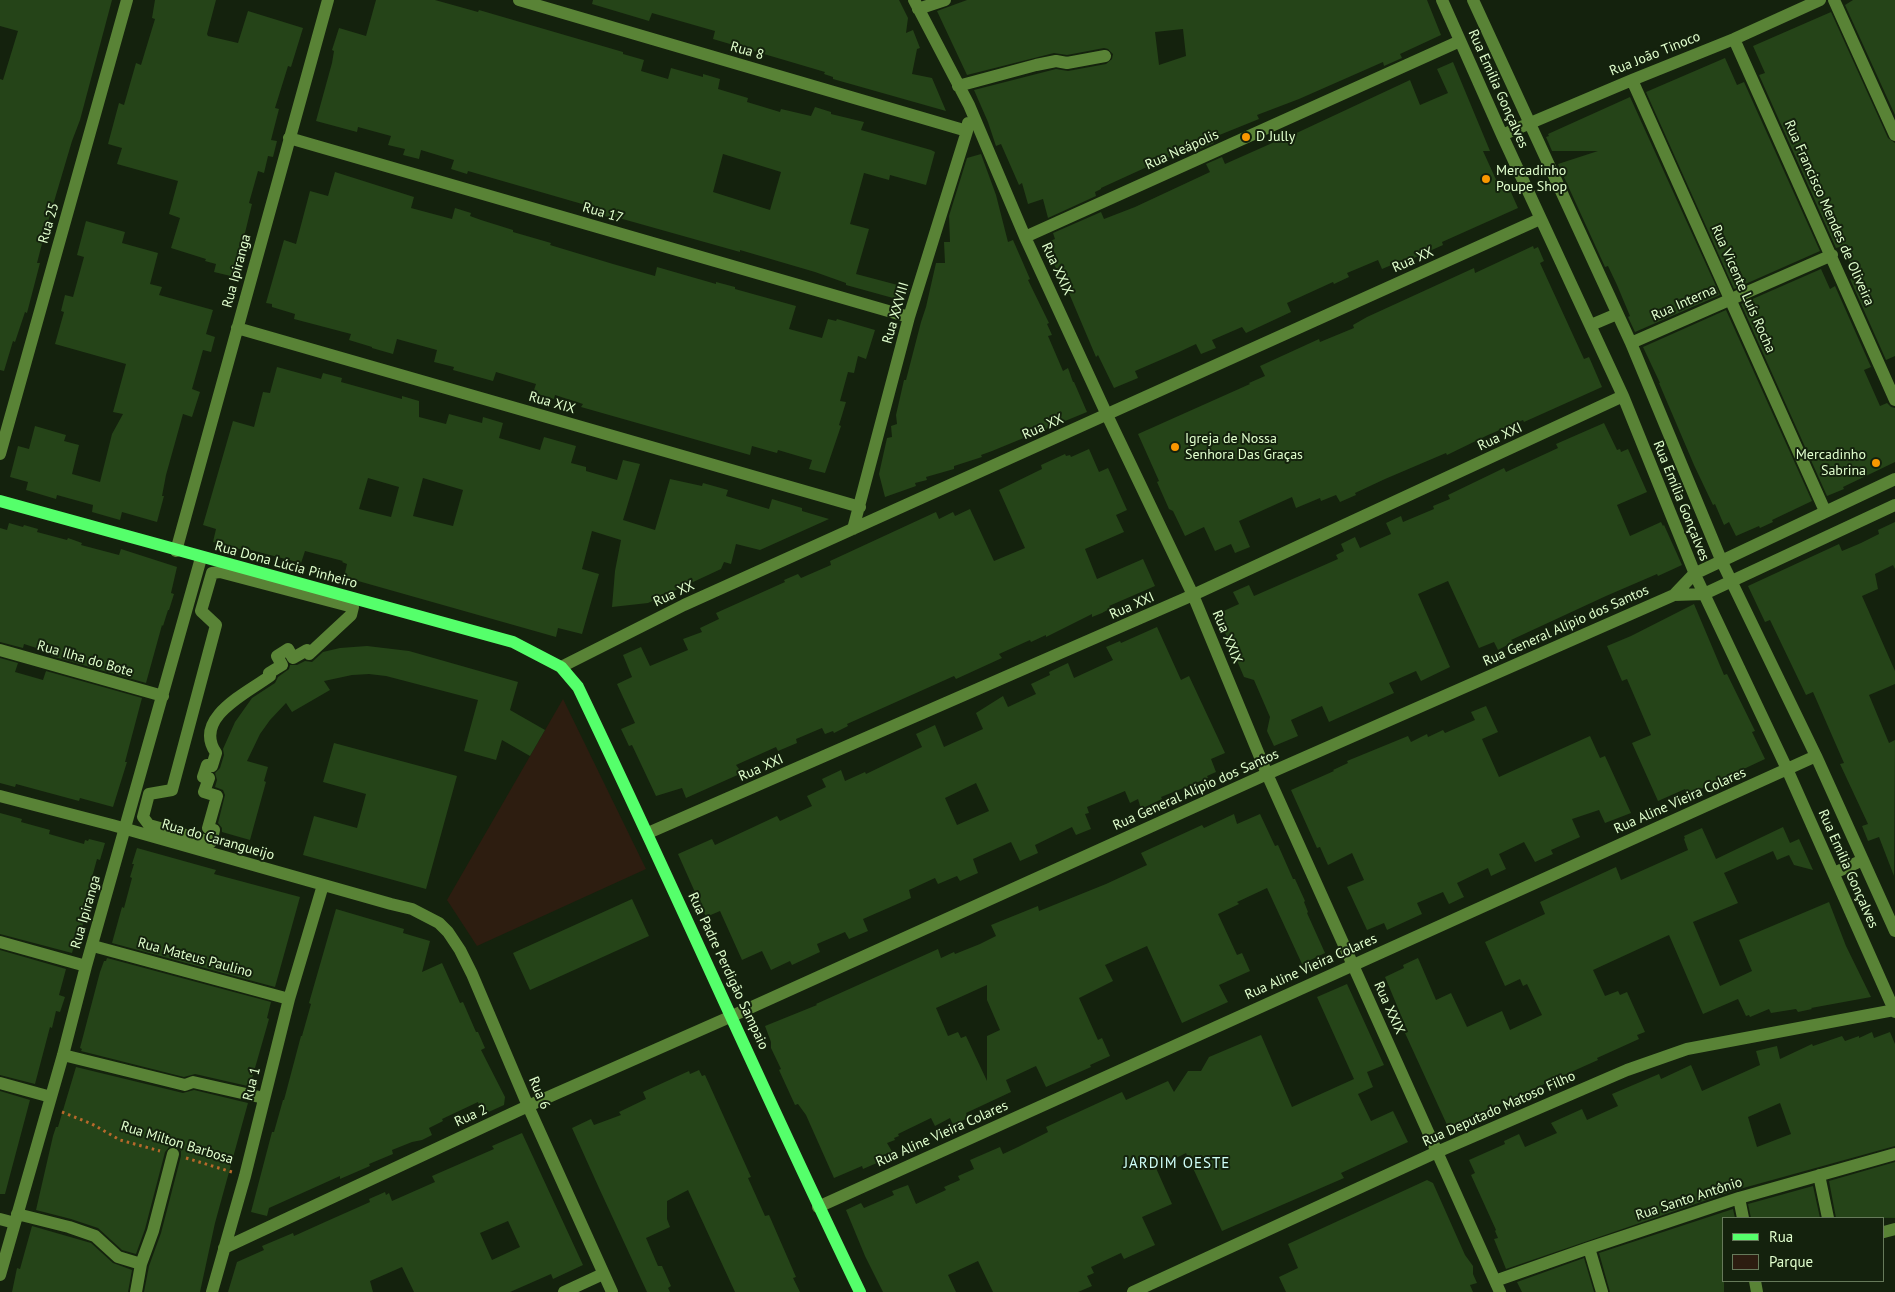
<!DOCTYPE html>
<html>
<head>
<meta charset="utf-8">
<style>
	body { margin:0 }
	#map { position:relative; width:1895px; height:1292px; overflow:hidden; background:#14220d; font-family:"PT Sans",sans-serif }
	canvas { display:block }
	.legend { position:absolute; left:1722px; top:1217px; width:162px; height:65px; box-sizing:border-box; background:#14220d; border:1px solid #667a5a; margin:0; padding:6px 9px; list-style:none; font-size:15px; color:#e1ffce }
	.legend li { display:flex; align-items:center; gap:10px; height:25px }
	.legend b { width:25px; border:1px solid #667a5a }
</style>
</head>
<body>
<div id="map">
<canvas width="1895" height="1292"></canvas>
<ul class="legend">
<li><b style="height:6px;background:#55ff6b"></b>Rua</li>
<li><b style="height:14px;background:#2d1d10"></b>Parque</li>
</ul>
</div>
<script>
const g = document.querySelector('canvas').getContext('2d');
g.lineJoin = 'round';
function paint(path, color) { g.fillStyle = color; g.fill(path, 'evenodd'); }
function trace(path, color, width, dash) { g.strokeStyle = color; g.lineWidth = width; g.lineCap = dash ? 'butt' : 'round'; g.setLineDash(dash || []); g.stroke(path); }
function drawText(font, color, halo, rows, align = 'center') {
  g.font = font + ' "PT Sans",sans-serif'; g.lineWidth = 4; g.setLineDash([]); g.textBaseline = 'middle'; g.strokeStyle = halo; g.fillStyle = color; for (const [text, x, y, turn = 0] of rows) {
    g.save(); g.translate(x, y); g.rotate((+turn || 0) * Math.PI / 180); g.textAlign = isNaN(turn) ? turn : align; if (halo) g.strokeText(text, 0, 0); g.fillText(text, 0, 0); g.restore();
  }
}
const green = new Path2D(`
	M563,699L646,869L477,946L447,900Z`);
const building = new Path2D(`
	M0,0H112L80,120L72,141L45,232L37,263H40L27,313L25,312L15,342L13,341L4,371L0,370V79L3,80L18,31L0,26Z
	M155,0H216L207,34L208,36L238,43L248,11L303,28L291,67L288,66L275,108L279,109L271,140L277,141L273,157L268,156L264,173L258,171L249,203L252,204L244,237H246L235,277L214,272L216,264L205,261L206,259L171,248L180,218L169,214L178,181L117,164L122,148L108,144L119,103L124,105L136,63L141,65L155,19L152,18Z
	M376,0H435L478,12L479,10L623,52V54L644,60L641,71L668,79L671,68L703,77V74L720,79L718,89L748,98L747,102L780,112L781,109L811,116L815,107L831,112V114L864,122L861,130L931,150L935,152L926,185L890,175L889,180L864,173L850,224L869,229L856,274L909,288L908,293L893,298L846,285V283L815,272L740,250V252L612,216L611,218L595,213L596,208L468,171L467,174L451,169L454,160L421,150L419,159L403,155L405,149L388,145L391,136L358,127L357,132L316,121L332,63L334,51L332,50L339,28L366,36ZM723,154L781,172L770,210L713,192Z
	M593,0H899L908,18L906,33L913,30L920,48L917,49L912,74L932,78L946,111L833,79V77L824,74L825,72L713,39L715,31L652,13L649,21L592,4Z
	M967,0H1427L1441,35L1400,54L1402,58L1384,66L1383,62L1299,99L1257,115L1259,119L1212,138L1214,143L1200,149L1198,145L1160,161L1101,188V189L1095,192L1096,196L1048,218L1043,199L1028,204L1022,183L1019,185L1001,144L996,146L988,122L974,90L1056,69L1068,71L1106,64L1112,59L1113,54L1108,49L1104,48L1067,55L1054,53L967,75L937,11ZM1183,29L1186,56L1159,65L1155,32Z
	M1853,0H1895V115L1845,5Z
	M1831,12L1888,138L1895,143V356L1886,360L1850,279L1856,276L1843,246L1836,248L1759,75L1765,73L1753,46Z
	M1725,58L1737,85L1744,82L1820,251L1734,289L1646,92Z
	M1453,62L1490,151H1483L1498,184L1506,181L1518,208L1442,242L1443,245L1414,258L1413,256L1382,269L1378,260L1347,273L1349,277L1334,284L1333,282L1287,303L1291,312L1246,333L1242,327L1212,340L1216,348L1201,354L1196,344L1179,352L1135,371L1138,378L1114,388L1098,355L1096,357L1060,272L1058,273L1045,243L1055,239L1053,233L1101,212L1104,219L1135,207L1210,172L1206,164L1222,157L1225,164L1279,140L1280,142L1288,137L1410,80L1420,105L1448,93L1437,69Z
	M1630,97L1720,295L1635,332L1628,317L1630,316L1617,285L1608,266L1605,267L1558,164L1598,151H1552L1546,137L1549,136L1548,134Z
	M981,154L996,195L1008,242L1013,240L1030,279L1028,280L1049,323L1047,324L1052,335L1048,336L1063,371L1068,368L1073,382H1074L1087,412L992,451L981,455L982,457L954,466V469L926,477L927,480L915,483L916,486L885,497L879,474L887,438L892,437L891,426L897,424L896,415L904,380H906L921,322L926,307L936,263H945L944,242H950L949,216L967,158Z
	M335,172L414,197L411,208L452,219L455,208L471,213L470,216L481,220L513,230V232L551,243L550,245L613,264L655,276L657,267L716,284V282L735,287V289L796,306L789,329L822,338L828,319L836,321L837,319L875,330L866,359L858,356L854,373L848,372L840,401L846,402L839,425L841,426L825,473L809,469L812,460L778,450L777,453L752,446L750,455L581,407L583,404L555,395L554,399L533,393L536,384L496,372L493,381L453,370L454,367L434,362L437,350L397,339L393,354L372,348V347L349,340L351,334L294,319L295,314L272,307V304L266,303L284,240L296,244L310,191L328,196Z
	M86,221L125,232L122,243L158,253L150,284L162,287L159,295L213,310L206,334L215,337L211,352L203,350L192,389L200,392L192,417L183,414L166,475L162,496H164L157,522L122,512L120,520L92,512L93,505L57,495L56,499L26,490L28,482L10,477L18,446L29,449L35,426L66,435L64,441L79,445L72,474L100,482L112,434L123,414L113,412L126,364L55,344L64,312L61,311L65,295L73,297L84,257L77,255Z
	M1533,246L1534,249L1538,247L1544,261L1540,263L1584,359L1589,357L1602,387L1524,422L1523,420L1488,435L1447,455L1446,453L1385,479L1355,493L1356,495L1340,502L1336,495L1321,501L1320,498L1296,508L1292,497L1239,521L1250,547L1235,553L1231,544L1215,551L1204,527L1185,536L1173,511L1169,509L1157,482L1159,481L1138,434L1250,384L1249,383L1265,376L1260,366L1319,339L1320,342L1354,328L1353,325L1367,317L1474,268L1475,273Z
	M1821,269L1830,289L1835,286L1871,367L1864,370L1880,406L1887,403L1891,407L1895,408V462L1843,487L1844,489L1827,496L1741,304Z
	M1726,310L1812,501L1772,520L1773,522L1760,528L1759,526L1736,536L1729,522L1724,525L1715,504L1713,505L1694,465L1659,383H1660L1643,347Z
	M277,367L321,379L323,373L342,378L341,382L402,399V396L419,401V417L446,424L449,414L482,423L483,417L503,423L499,438L540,450L544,437L576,446L571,463L586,467V471L617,480L623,460L640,464L623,520L655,530L670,479L702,486L703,483L728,490L726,496L769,509L772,499L802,508V511L829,519L760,550L736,544L731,564L724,562L721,569L648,603L612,607L615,571L621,540L592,531L582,569L599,574L582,634L558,628L556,637L344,577L347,564L342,562L343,561L305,551L301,563L247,549V551L213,542L216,529L203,525L233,421L254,427L263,392L270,393ZM368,478L399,487L391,517L359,509ZM423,478L463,490L453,526L413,516Z
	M1604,423L1617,450L1620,449L1621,452L1628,449L1647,492L1617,505L1630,536L1661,522L1663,526L1664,525L1682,565L1658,576L1657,574L1606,596L1511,640L1513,642L1498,650L1494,642L1479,648L1448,581L1418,594L1450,667L1421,681L1416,671L1389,683L1394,693L1329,722L1322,706L1291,720L1298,736L1274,746L1267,731L1270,717L1254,680L1244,677L1217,614L1239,604L1233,592L1249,585L1254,596L1338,559L1336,555L1344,551L1341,544L1355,537L1360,548L1391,534L1386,523L1401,516L1403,522L1434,509L1433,506L1450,499L1448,495L1504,468L1506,472L1558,448L1556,444Z
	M1089,449L1099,472L1108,468L1127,510L1116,515L1124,532L1085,549L1097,579L1143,559L1155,586L1109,606L1111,608L1102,613L1092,617V614L1046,637V635L1031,642L1030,640L999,654L1002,658L956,679L954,676L847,724L848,726L834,733L833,731L825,734L822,728L796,739L797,743L778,751L776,747L736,765L742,773L686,798L682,788L656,796L632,745L629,746L621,729L635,723L617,684L632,677L623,655L641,647L650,666L688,650L683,639L702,632L700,628L719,619L716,613L785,582L784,580L798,574L801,578L831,565L830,561L936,512L939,519L953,512L955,516L970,509L994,561L1025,548L999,490L1042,469L1041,465L1065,454L1066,456L1070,455L1071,457Z
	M1895,522V569L1893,565L1875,574L1878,589L1862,596L1895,671V684L1869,695L1889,743L1895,740L1894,876L1879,837L1868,841L1862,826L1868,824L1840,764L1844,763L1813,692L1806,695L1770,620L1765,622L1748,586L1839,544L1842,551L1861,543L1879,534L1878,530Z
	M9,523L23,527L24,525L38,529L37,532L67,540L68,538L82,543L81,545L119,555L121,549L177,567L171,593L174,594L169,610H168L163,626L162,625L146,683L51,656L52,653L24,644L23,648L0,642V528L7,530Z
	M1694,604L1724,675L1727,674L1755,731L1752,732L1765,759L1688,795L1685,789L1658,801L1632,743L1651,735L1627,679L1622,681L1607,646L1631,636Z
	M1157,627L1181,680L1189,676L1225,753L1211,759L1216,772L1207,776L1208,778L1161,797L1162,799L1141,809L1138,799L1130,803L1125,791L1087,807L1089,813L1085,814L1091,829L1076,835L1072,827L1035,845L1038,853L1020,861L1011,842L973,859L978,873L960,881L957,876L938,884L935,878L909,890L911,898L863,919L868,931L849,939L845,932L817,944L820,952L792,965L790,961L771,970L762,951L742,960L720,911L706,917L678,854L712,839L715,845L777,816L780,821L812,806L807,796L826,787L822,779L841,770L845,781L865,772L866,774L922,747L916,734L935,725L944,747L983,729L976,713L1003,696L1008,707L1036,694L1031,684L1050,675L1049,672L1068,663L1074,678L1113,660L1106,647L1120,641L1121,643ZM976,783L989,811L957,825L945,798Z
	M367,646L409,651L518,682L510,710L545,730L530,756L502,740L496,760L464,751L478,700L386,676L369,674L352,675L324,681L330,690L292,712L286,703L270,720L260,734L247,761L268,767L264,781L266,782L250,840L222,832V828L218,823L225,795L223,790L215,787L217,780L215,773L220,768L224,755L223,749L235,722L252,698L275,683L278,677L289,669L290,665H297L305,661L312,662L323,652L340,648Z
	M0,658L18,663L15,672L43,680L46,671L142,698L125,762H127L113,807L80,798L79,801L16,784L15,787L0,783Z
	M1486,706L1498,732L1482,739L1499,777L1590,736L1600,758L1605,756L1631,813L1605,823L1599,810L1572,819L1580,837L1551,850L1553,854L1535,862L1524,842L1499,854L1506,869L1491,876L1488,868L1457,883L1464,897L1449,904L1443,892L1417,903L1422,914L1387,930L1384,923L1367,930L1347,887L1364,880L1352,853L1328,865L1320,847L1317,848L1291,790L1334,771L1333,770L1348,763L1347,761L1408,736L1411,742L1427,734L1428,737L1443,730L1445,733L1475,720L1471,712Z
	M334,743L457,776L426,889L303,855L314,816L357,828L366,794L323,782Z
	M0,813L22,819L21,822L50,830L49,834L84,844L85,840L88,841L89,839L105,843L100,860L97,859L86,899L91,900L86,917L85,916L79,940L76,939L72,953L0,934Z
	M1234,814L1237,824L1260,814L1275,846L1278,845L1293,879H1295L1305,901L1304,902L1308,912L1307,913L1325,953L1302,964L1267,888L1237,902L1239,904L1218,914L1237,955L1242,953L1250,971L1219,985L1228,1002L1182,1023L1147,946L1105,965L1113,981L1079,998L1098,1040L1102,1038L1110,1056L1090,1065L1091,1067L1046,1087L1036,1066L1006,1080L1011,1092L966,1113L968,1118L953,1125L950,1118L935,1126L931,1118L898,1134L899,1136L894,1138L895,1140L887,1143L893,1153L885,1157L886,1159L863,1169L862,1166L834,1178L806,1115L798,1104L795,1105L779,1070L781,1069L771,1048V1042L765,1026L817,1005L816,1004L938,949L941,958L954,952L955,954L980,944L996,936L991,925L1038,906L1039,911L1106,884L1147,865L1141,853L1202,825L1204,828ZM987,985V1000L1000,1030L987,1036V1081L966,1036L961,1038L958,1032L948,1036L936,1008Z
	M1783,827L1790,843L1799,839L1813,870L1794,865L1789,855L1777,860L1773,851L1724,873L1738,903L1693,922L1720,986L1752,971L1739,940L1829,902L1846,946L1871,997L1811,1008L1812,1009L1798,1012L1796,1009L1771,1013L1769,1009L1750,1017L1749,1015L1746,1016L1738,999L1703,1014L1669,935L1593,970L1605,996L1618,991L1620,995L1627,992L1645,1032L1637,1035L1639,1039L1597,1058L1598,1060L1448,1127L1405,1033L1408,1032L1385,977L1404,968L1403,965L1418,958L1436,1000L1451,993L1467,1027L1502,1011L1510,1030L1542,1015L1527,984L1523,986L1520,979L1505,986L1485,942L1545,914L1540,902L1616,867L1621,880L1688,850L1684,839L1685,838L1684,836L1702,828L1716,859Z
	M137,848L216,870L214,874L300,897L275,987L112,943L122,907L124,908L132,878L130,877L134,864H132Z
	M632,899L649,936L530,990L513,953Z
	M336,909L404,929L403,933L430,941L422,972L442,963L460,1003L463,1002L476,1032H478L485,1048L481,1050L505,1097L504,1105L482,1115L478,1102L442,1119L443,1121L429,1128L432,1135L422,1140L412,1142L392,1150L393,1154L369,1164L370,1166L340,1179V1176L269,1208L267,1216L251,1212L272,1132H274L283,1100H284L301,1036H302L311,1004L309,1003Z
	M0,950L66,969L59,995L65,997L60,1012L56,1011L52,1028L50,1027L35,1084L0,1075Z
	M107,958L271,1002L267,1018L269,1019L251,1082L254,1083L252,1087L195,1074L184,1077L81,1051L82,1049L80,1048L100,972L104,961H106Z
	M1347,984L1384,1065L1367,1072L1373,1087L1358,1094L1371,1121L1393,1111L1408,1142L1341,1173L1344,1178L1222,1231L1186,1153L1156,1168L1172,1204L1142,1217L1155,1245L1124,1259L1121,1253L1091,1267L1094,1273L1087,1276L1092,1286L1078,1292H993L978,1261L948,1275L956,1292H883L865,1256L846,1210L861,1203L864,1208L894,1195L892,1191L908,1185L916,1204L946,1190L944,1187L960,1180L958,1176L974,1169L970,1160L1000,1147L1003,1154L1018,1147L1048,1132L1046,1127L1122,1092L1126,1100L1168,1081L1174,1092L1188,1071H1201L1209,1057L1261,1035L1292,1107L1354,1079L1317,997Z
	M1872,1032L1874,1038L1890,1032L1895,1044V1146L1736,1190L1506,1269L1494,1239L1498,1238L1495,1231L1496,1230L1471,1175L1475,1173L1469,1160L1505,1144L1504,1141L1519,1134L1525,1147L1557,1133L1551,1123L1582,1109L1587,1120L1618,1106L1612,1094L1659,1074L1661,1079L1691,1065L1702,1091L1760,1065L1756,1051L1777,1046L1780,1059L1812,1044L1813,1046L1842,1036L1845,1041L1859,1036V1038ZM1780,1103L1791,1134L1757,1147L1748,1117Z
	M76,1067L183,1093L194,1090L248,1103L215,1223L200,1292H144L149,1266L161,1233L181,1156V1151L176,1146H170L165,1152L145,1229L136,1254L122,1250L98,1228L71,1219L36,1210L53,1136L56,1127H58Z
	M699,1070L702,1076L705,1075L751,1177L748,1178L765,1216L769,1215L796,1277L793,1278L800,1292H735L688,1190L667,1201V1219L670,1227L646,1238L658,1266H662L671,1286L668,1288L670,1292H647L599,1188L572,1128L591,1119L594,1125L621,1115L619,1112L646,1099L643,1092L689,1071L690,1074Z
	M0,1091L30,1100L5,1194H0Z
	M522,1133L583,1265L553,1279L551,1274L510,1292H414L402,1267L370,1281L373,1292H228L237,1262L264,1250L262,1246L293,1233L294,1236L325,1222L370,1202L369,1199L385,1192L386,1195L389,1193L392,1201L435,1182L432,1176L494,1149L492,1146ZM508,1221L520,1247L492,1260L480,1233Z
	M1895,1162V1218H1836L1829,1181Z
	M1427,1180L1433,1183L1465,1255L1473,1266V1274L1477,1283L1470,1285L1473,1292H1286L1279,1277L1298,1268L1288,1244Z
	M1813,1186L1820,1218H1751L1748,1204Z
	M1733,1209L1735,1218H1724V1292H1610L1599,1253Z
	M32,1226L91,1243L113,1263L132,1270L128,1292H12L17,1268L20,1269Z
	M1584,1258L1594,1292H1522L1517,1282Z`);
const path = new Path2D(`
	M62,1112L92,1124L120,1140L160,1151
	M186,1158L232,1172`);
const minor = new Path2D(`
	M519,0L967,131
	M914,0L969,105L1025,237L1107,415L1193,595L1267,774L1500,1292
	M1442,0L1502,135L1623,396L1697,579L1787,769L1895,1012
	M1473,0L1631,343L1722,562L1816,756L1895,931
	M1834,0L1895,135
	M918,9L945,0
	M1734,39L1895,400
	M1632,80L1825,511
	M958,86L1036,65L1056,61L1067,63L1105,56
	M1502,135L1632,80L1734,39L1820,0
	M289,138L909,317
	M1025,237L1460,41
	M1591,325L1617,314
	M237,328L860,507
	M1631,343L1832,255
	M0,454L127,0
	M853,529L909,317L967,131L968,123
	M176,551L328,0
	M220,572L353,607L351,615L309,654L307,650L293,658L288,649L277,656L282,665L269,673L270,676C247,693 192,718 216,753L212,766L207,765L203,777L209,778L204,792L217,796L208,828L214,830L211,842L149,825L143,817L149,794L172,790L216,625L201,611L212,573Z
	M1674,595L1694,574L1895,479
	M0,650L163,696
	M561,667L684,605L1540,219
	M0,796L112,825L391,904L412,909L439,923L448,932L460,950L472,974L528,1106L612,1292
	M648,833L1193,595L1623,396
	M1834,873L1863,860
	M0,942L86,966
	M93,946L289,999
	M63,1055L185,1085L193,1082L264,1098
	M0,1083L51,1097
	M1819,1175L1828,1218
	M1739,1198L1743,1218
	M818,1207L1816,756
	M17,1214L69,1227L95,1236L118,1257L141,1264
	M0,1219L15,1223
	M1884,1232L1895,1229
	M224,1248L528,1106L732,1016L1267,774L1674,595L1704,594L1895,505
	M1589,1248L1602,1292
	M0,1275L63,1055L86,966L201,558
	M1495,1281L1589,1248L1739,1198L1895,1154
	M1755,1281L1757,1292
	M136,1292L141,1264L153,1231L173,1154
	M212,1292L245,1176L289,999L323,885
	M564,1292L603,1274
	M1133,1292L1437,1152L1627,1070L1687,1049L1895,1010`);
const major = new Path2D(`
	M0,501L513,642L561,667L578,687C674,887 763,1092 860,1292`);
const markers = [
	[1246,137,5,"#f99700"],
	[1486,179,5,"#f99700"],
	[1175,447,5,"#f99700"],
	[1876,463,5,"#f99700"]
];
const streetNames = [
	["Rua 8",747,51,16],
	["Rua João Tinoco",1655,54,-22],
	["Rua Emília Gonçalves",1498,89,66],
	["Rua Neápolis",1182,150,-24],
	["Rua 17",603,213,16],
	["Rua Francisco Mendes de Oliveira",1829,213,66],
	["Rua 25",49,223,-74],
	["Rua XX",1413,260,-24],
	["Rua XXIX",1057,269,65],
	["Rua Ipiranga",237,271,-75],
	["Rua Vicente Luís Rocha",1743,289,66],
	["Rua Interna",1684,303,-24],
	["Rua XXVIII",896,313,-74],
	["Rua XIX",552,403,16],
	["Rua XX",1043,427,-24],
	["Rua XXI",1500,437,-25],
	["Rua Emília Gonçalves",1681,501,68],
	["Rua Dona Lúcia Pinheiro",286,565,15],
	["Rua XX",674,594,-25],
	["Rua XXI",1132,606,-24],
	["Rua General Alípio dos Santos",1566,626,-24],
	["Rua XXIX",1227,637,67],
	["Rua Ilha do Bote",85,659,16],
	["Rua XXI",761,768,-24],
	["Rua General Alípio dos Santos",1196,790,-24],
	["Rua Aline Vieira Colares",1680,801,-24],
	["Rua do Carangueijo",218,840,16],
	["Rua Emília Gonçalves",1848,869,66],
	["Rua Ipiranga",86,912,-74],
	["Rua Mateus Paulino",195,958,15],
	["Rua Aline Vieira Colares",1311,967,-24],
	["Rua Padre Perdigão Sampaio",728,971,65],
	["Rua XXIX",1389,1008,66],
	["Rua 1",252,1084,-76],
	["Rua 6",539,1093,67],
	["Rua Deputado Matoso Filho",1499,1109,-24],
	["Rua 2",471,1116,-25],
	["Rua Aline Vieira Colares",942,1134,-24],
	["Rua Milton Barbosa",177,1143,17],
	["Rua Santo Antônio",1689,1199,-18]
];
const poiNames = [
	["D Jully",1256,137],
	["Mercadinho",1496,171],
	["Poupe Shop",1496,187],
	["Igreja de Nossa",1185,439],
	["Senhora Das Graças",1185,455],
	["Mercadinho",1866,455,"right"],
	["Sabrina",1866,471,"right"]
];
const neighbourhoodNames = [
	["JARDIM OESTE",1177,1164]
];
paint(green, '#2d1d10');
paint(building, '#254418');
trace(path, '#b7692b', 3, [2.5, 4]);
trace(minor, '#598336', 12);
trace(major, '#55ff6b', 12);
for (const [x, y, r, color] of markers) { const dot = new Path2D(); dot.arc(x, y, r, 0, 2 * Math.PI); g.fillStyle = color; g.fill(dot); trace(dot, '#14220d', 2); }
drawText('14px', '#e1ffce', '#14220d', streetNames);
drawText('14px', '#e1ffce', '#14220d', poiNames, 'left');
g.letterSpacing = '1px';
drawText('15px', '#d0fff9', '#14220d', neighbourhoodNames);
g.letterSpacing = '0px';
</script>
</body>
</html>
